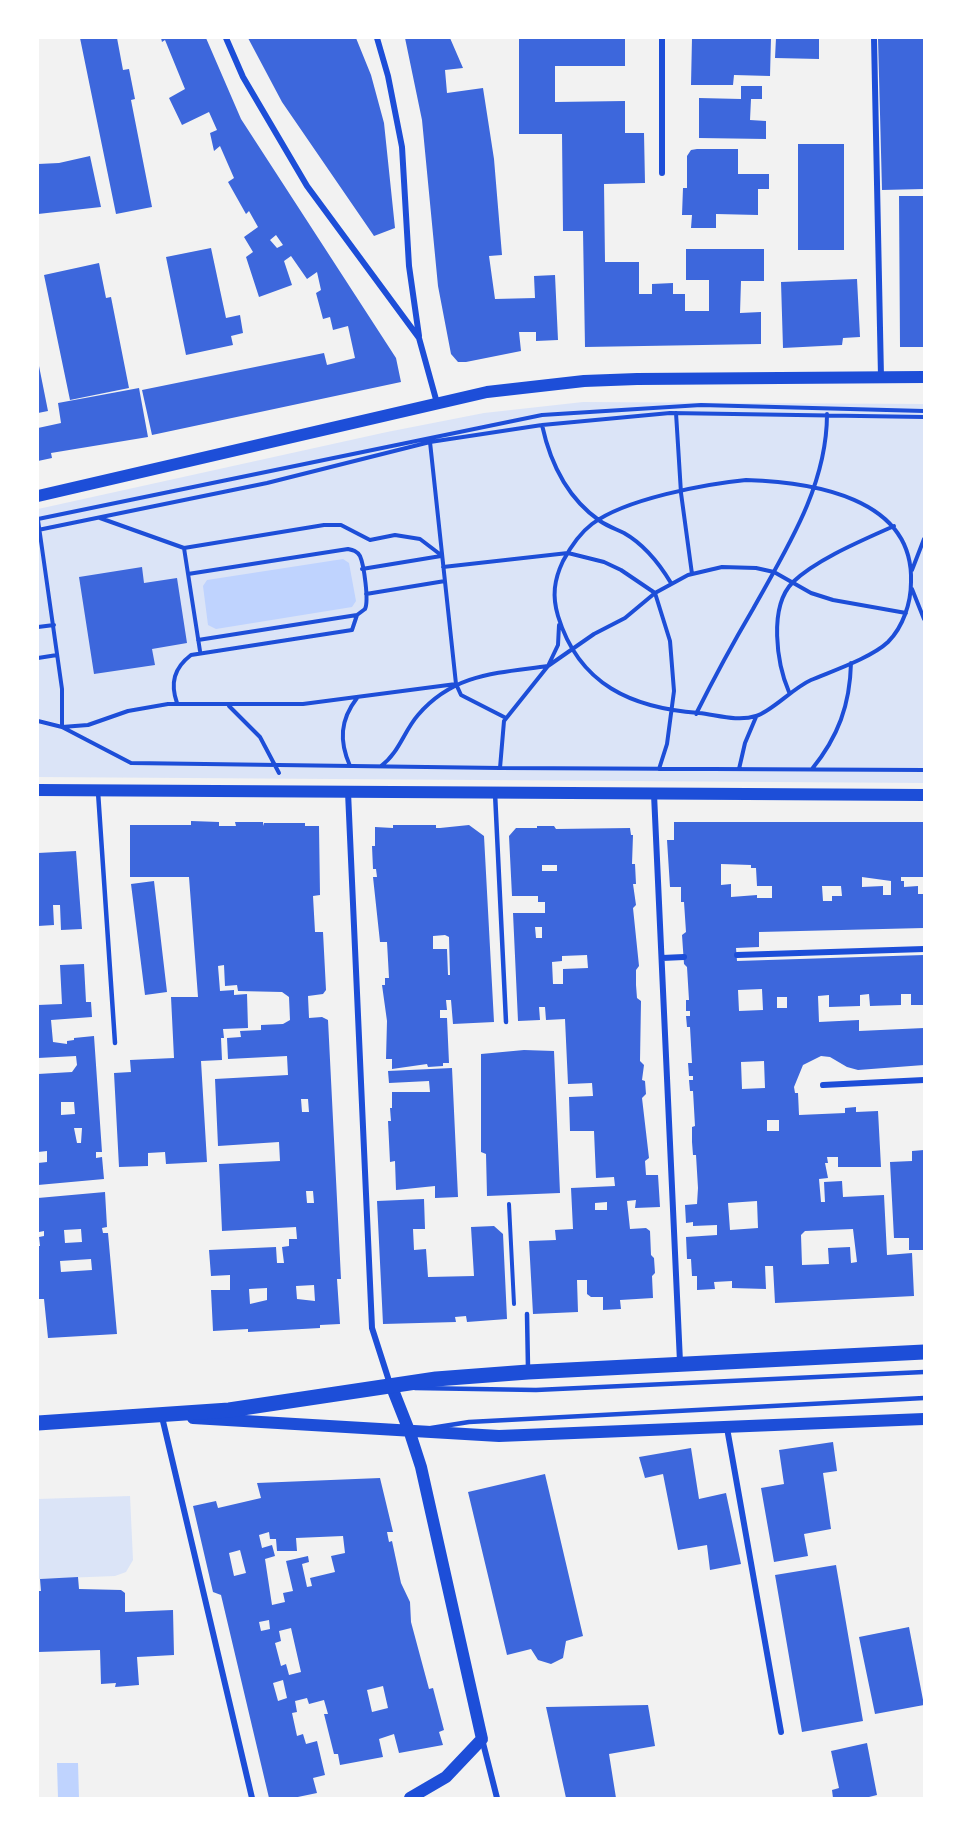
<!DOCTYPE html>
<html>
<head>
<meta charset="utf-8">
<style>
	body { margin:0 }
	#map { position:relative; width:962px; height:1836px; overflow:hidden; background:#f2f2f2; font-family:Figtree,sans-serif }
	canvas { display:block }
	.frame { position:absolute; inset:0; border:39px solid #fff; pointer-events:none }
</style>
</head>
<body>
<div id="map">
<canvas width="962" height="1836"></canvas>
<div class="frame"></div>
</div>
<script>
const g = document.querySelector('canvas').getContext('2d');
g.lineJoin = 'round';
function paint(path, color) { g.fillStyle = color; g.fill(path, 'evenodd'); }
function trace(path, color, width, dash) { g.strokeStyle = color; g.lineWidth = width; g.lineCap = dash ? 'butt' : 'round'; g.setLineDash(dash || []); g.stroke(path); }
const green = new Path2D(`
	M583,402L924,404V783L38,777V509L387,432L484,413Z
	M130,1496L133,1560L126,1572L115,1576L38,1579V1499Z`);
const water = new Path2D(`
	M343,559L349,563L356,601L352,607L216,629L208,625L203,586L207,580Z
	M57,1763H78L79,1798H58Z`);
const building = new Path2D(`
	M80,38H117L123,70L129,69L135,99L131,100L152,207L116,214Z
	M161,38H206L241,119L396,358L401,382L152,435L142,390L324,353L327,365L355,358L348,326L333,330L330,317L323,319L316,293L321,290L317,272L307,279L291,256L284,261L292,285L259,297L246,257L253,252L244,237L258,227L249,211L246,214L228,182L234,178L220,146L214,151L210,133L217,130L209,112L182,125L169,98L185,89L165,40L162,42ZM276,235L283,245L277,248L270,240Z
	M248,38H356L371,75L384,123L395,228L374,236L282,102Z
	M405,38H450L463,68L445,70L447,93L483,88L494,159L502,255L489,256L495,299L535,298L534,276L555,275L558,340L536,341V332H519L521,351L466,362H458L451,354L438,286L422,120Z
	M519,38H625V66H555V102L625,101V133H644L645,183L604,184L605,262H639V294H652V284L673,283V294H685V311H709V280H686V249H764V281H741L740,313L761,312V344L585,347L583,231H563L562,134H519Z
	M692,38H771L770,76L734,75L733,85H691Z
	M776,38H819V59L775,58Z
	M878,38H924V189L882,190Z
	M741,86H762V99H751L750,120L766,121V139L699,138V98L741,99Z
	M798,144H844V250H798Z
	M697,149H738V174H769V189H758V215L716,214V228H691L692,215H682L683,188H687V156L691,150Z
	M90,156L101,207L38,214V164L59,163Z
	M899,196H924V347H900Z
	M211,248L226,318L240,315L243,333L231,336L233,345L186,355L166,257Z
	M99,263L106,298L111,297L129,388L70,400L44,275Z
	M857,279L860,337L843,338L842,345L783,348L781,282Z
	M39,366L48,411L38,413V367Z
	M139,388L148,437L51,453L52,458L38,461V428L61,423L58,403Z
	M142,567L144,583L177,578L187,643L152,649L155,665L94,674L79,577Z
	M191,821L219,822V826H236L235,822H263V826L264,823H305V826H319L320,895L313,896L315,932H323L326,990L323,994L308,996L309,1018L322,1017L328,1020L341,1279H337L340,1324L320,1325V1328L248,1332V1329L213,1331L211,1290H230V1275L211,1276L209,1250L276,1247L277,1263H284L282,1247L289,1246V1239H297L296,1227L222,1231L219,1164L280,1161L279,1142L218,1146L215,1079L288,1075L287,1056L228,1059L227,1038L241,1037L240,1031L261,1030V1025L283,1024L290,1020L289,997L282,992L238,991L237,985L225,986L224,965L218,966L220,991L234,990V995L247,994L248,1028L223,1029L224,1038H221L222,1060L201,1061L207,1162L166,1164L165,1152L148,1153V1166L119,1167L114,1073L131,1072L130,1060L174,1058L171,997H198L189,877H130V825H191ZM301,1099H308L309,1112H302ZM306,1191H313L314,1203H307ZM314,1285L315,1301L297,1299L296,1286ZM267,1288V1300L250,1304L249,1289Z
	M674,822H924V877H901V881H904V887L918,886V894H924V928L759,932V947L736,948L737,961L924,955V1005H911V994H901V1005L870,1006L869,994L860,995V1006L829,1007V995L818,996L819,1022L859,1020V1031L924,1028V1065L858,1070L847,1067L830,1057L821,1056L803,1065L794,1087L795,1093H798L799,1115L845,1113V1108L856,1107V1112L878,1111L881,1167H838V1157H827L828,1163H825L828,1178L819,1179L821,1202H825L824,1182L842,1181L843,1197L884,1195L887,1255L912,1253L914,1296L775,1303L773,1266H765L766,1289L732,1288V1281L714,1282L715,1289L697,1290V1276H692L691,1259H687L686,1237L717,1235V1225L693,1226V1222L686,1223L685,1205L697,1204L698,1188L696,1155H693L692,1142V1127L695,1126L693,1091H690L689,1080H693V1076H689L688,1063H692L690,1027H687L686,1016H690V1011H686V1000H689L687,967L684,964L682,935L686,932L684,902H681V887H670L667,840H674ZM721,864L751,865V868H756L757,886H772V898H757V895L731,897V884L721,885ZM862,877L891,881V895H883V886L862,887ZM822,886H841L842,896H832V901H823ZM762,989L763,1010L739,1011L738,990ZM777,997H787V1008H777ZM764,1061L765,1088L742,1089L741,1062ZM767,1120H779V1131H767ZM757,1201L758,1228L730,1230L728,1203ZM853,1229L857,1262L851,1263L850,1247L828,1248L829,1264L802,1265L801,1235L805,1231Z
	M393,825H436V828H440L469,825L484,836L494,1022L453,1024L451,1000H446L447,1010H440V1018H447L449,1063H443V1066L428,1067L427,1064L392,1069V1059H386L387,1021L382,985H385V978H389L387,942H380L373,877H377L376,869H373L372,846H375V827L393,828ZM445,935L449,937L450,975H448L447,949H433V936Z
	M537,826H554L556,829L630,828L631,835H633L632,864H635L636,884H633L636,905L633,908L639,966L636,970V985L637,998L641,1001L640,1061L644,1065L642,1080L645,1081L646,1094L642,1098L649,1158L645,1161L646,1175H658L660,1207L635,1208L636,1200L627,1201L630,1229L646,1228L650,1231L651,1255L654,1258L655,1273L652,1276L653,1298L620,1300L621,1309L603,1310V1297H591L587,1294V1280H577L578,1312L533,1314L529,1241L556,1240L555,1230L573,1229L571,1188L615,1186L614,1177L596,1178L594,1131H570L569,1097L593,1096L592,1083L568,1084L565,1019L546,1020L545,1007H539L540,1020L518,1021L513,913H545V902H538V896H512L509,836L516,828H537ZM542,865H557V871H542ZM535,927H542V938H536ZM587,955L588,968L563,969V984H553L552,962L562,961V956ZM607,1202V1210H595V1203Z
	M76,851L82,929L61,930L60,905H53L54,925L38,926V853Z
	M154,881L167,992L145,995L131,884Z
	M84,964L86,1002H91L92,1017L51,1020L53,1042L67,1044V1041L74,1040V1038L94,1036L102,1152H96V1158L102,1157L104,1179L38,1185V1163L47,1162V1151L38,1152V1074L72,1072L77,1065L76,1056L38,1058V1005L62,1004L60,965ZM61,1102H74L75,1114L61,1115ZM74,1128H82L81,1143H77Z
	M524,1050L554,1051L560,1193L487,1196L486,1154L481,1152V1054Z
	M452,1068L458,1197L435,1198V1186L396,1190L395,1161L390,1162L388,1121H391L390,1108H392V1092H430L429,1081L389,1083L388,1071Z
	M924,1150V1250H909V1238H894L890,1162L912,1161V1151Z
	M105,1192L107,1227L102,1228L103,1233H108L117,1334L48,1338L44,1299H38V1246H40L39,1237L44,1236V1231L39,1232L38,1198ZM81,1229L82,1242L65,1243L64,1230ZM91,1259L92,1270L61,1272L60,1261Z
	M424,1199L425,1229H413L414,1250L426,1249L428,1277L474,1276L471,1227L494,1226L503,1234L507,1319L467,1322L466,1316L455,1317L456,1322L383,1324L377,1201Z
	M833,1442L837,1471L823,1473L831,1529L804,1534L808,1556L774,1562L761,1488L784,1484L779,1450Z
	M691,1448L699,1499L726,1493L741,1564L710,1570L707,1545L678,1550L663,1474L645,1478L639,1457Z
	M545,1474L583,1636L566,1641L563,1658L551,1664L538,1660L531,1649L507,1655L468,1492Z
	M380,1478L393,1532H387L389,1542L392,1541L401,1583L410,1602L411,1622L429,1689L433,1688L444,1730L439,1732L443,1745L399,1753L394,1734L379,1739L383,1757L340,1765L338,1754H334L324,1714H328L324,1700L309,1704L307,1698L295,1701L297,1712L292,1713L297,1736L303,1734L306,1744L317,1741L325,1775L313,1778L317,1793L293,1798H269L221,1595L213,1592L193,1506L216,1501L218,1508L261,1498L257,1483ZM269,1532L270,1539H276L277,1551H297L296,1538L343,1536L345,1553L331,1556L335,1572L310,1578L312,1586L307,1587L302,1564L309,1562L308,1556L286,1561L293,1591L283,1593L285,1602L272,1605L265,1559L275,1556L272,1545L262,1548L259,1535ZM240,1550L246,1573L234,1576L229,1553ZM269,1620L270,1629L261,1631L259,1622ZM291,1628L301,1672L289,1675L286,1664L281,1666L275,1643L281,1641L279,1631ZM283,1680L287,1698L278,1701L273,1683ZM383,1686L388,1708L372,1712L367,1690Z
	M836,1565L863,1721L802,1732L775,1575Z
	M78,1577L79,1589L121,1590L125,1593V1612L173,1610L174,1655L137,1657L139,1685L115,1687L116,1683L101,1684L100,1650L38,1652V1591H41L40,1579Z
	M909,1627L924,1705L875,1714L859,1637Z
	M648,1705L655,1746L609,1754L616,1798H566L546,1707Z
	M867,1743L877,1795L865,1798H833L832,1790L839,1788L831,1751Z`);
const path = new Path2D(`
	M676,413L681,493L692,574
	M542,425C550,462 567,498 600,521C607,526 616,529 624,533C645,545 659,563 671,583
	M430,442L456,684L461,695L506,718
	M746,480C811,482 914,497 911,582C911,603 903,627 888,642C871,658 832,671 811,680C793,688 771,712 756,716C738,722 717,715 699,713C632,708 579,685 558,616C552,596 554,580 563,561C570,548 580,533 592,524C625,499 705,484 746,480Z
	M100,518L184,548L200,651
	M38,519L542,415L701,405L924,411
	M38,520L62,689V727L88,725L128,711L168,704H303L456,684
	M38,530L267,483L430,442L542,425L670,413L924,417
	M184,548L324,525H341L370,540L395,535L420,539L441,555
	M443,567L568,553L604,562L621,570L655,593L670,641L674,691L667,744L659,769
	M362,569L441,556
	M912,570L924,539
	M188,574L348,549C353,550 357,551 360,556C364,565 369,601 365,609L357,615L198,640
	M912,589L924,619
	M366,594L445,581
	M38,627L54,625
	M38,658L57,655
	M789,692C777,664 768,607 793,582C817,559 863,540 894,526
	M177,703C170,683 174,668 191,655L352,630L357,615
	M229,706L260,737L279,773
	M696,714C714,678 733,643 753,609C787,548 827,486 827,414
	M38,721L62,727L131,763L500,768L924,770
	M350,766C339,741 340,720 357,698
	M381,766C399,753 404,731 418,715C454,673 498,673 548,666L558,645L559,625
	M500,768L504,721L548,666L594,634L625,618L655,593L688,575L722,567L756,568L774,572L811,593L833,600L906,613
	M739,769L745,743L756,717
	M812,769C838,737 850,705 851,663
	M509,1204L514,1304`);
const service = new Path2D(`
	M98,792L115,1043
	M495,793L506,1022
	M527,1314L528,1368
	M415,1388L536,1390L924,1372
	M431,1428L469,1422L924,1398`);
const minor = new Path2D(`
	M226,38L243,77L307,186L419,338L437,403
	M377,38L388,76L402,147L409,266L419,336
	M874,38L881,377
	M662,173V38
	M348,792L372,1328L390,1384
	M654,794L680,1362
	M737,955L924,949
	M662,958L684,957
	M823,1085L924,1080
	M162,1417L252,1798
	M727,1428L781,1732
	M482,1739L497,1798`);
const secondary = new Path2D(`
	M38,496L487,392L584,381L637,379L924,377
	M38,790L924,795
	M391,1385L410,1433L421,1467L482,1739L446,1777L410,1798
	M193,1418L499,1436L924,1419`);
const primary = new Path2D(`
	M38,1423L229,1410L436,1379L528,1372L924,1352`);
paint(green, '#dbe4f7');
paint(water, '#bfd3fe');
paint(building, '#3d67dc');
trace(path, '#1d4ed8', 4);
trace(service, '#1d4ed8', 4.5);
trace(minor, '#1d4ed8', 6);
trace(secondary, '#1d4ed8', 12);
trace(primary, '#1d4ed8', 15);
</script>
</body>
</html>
